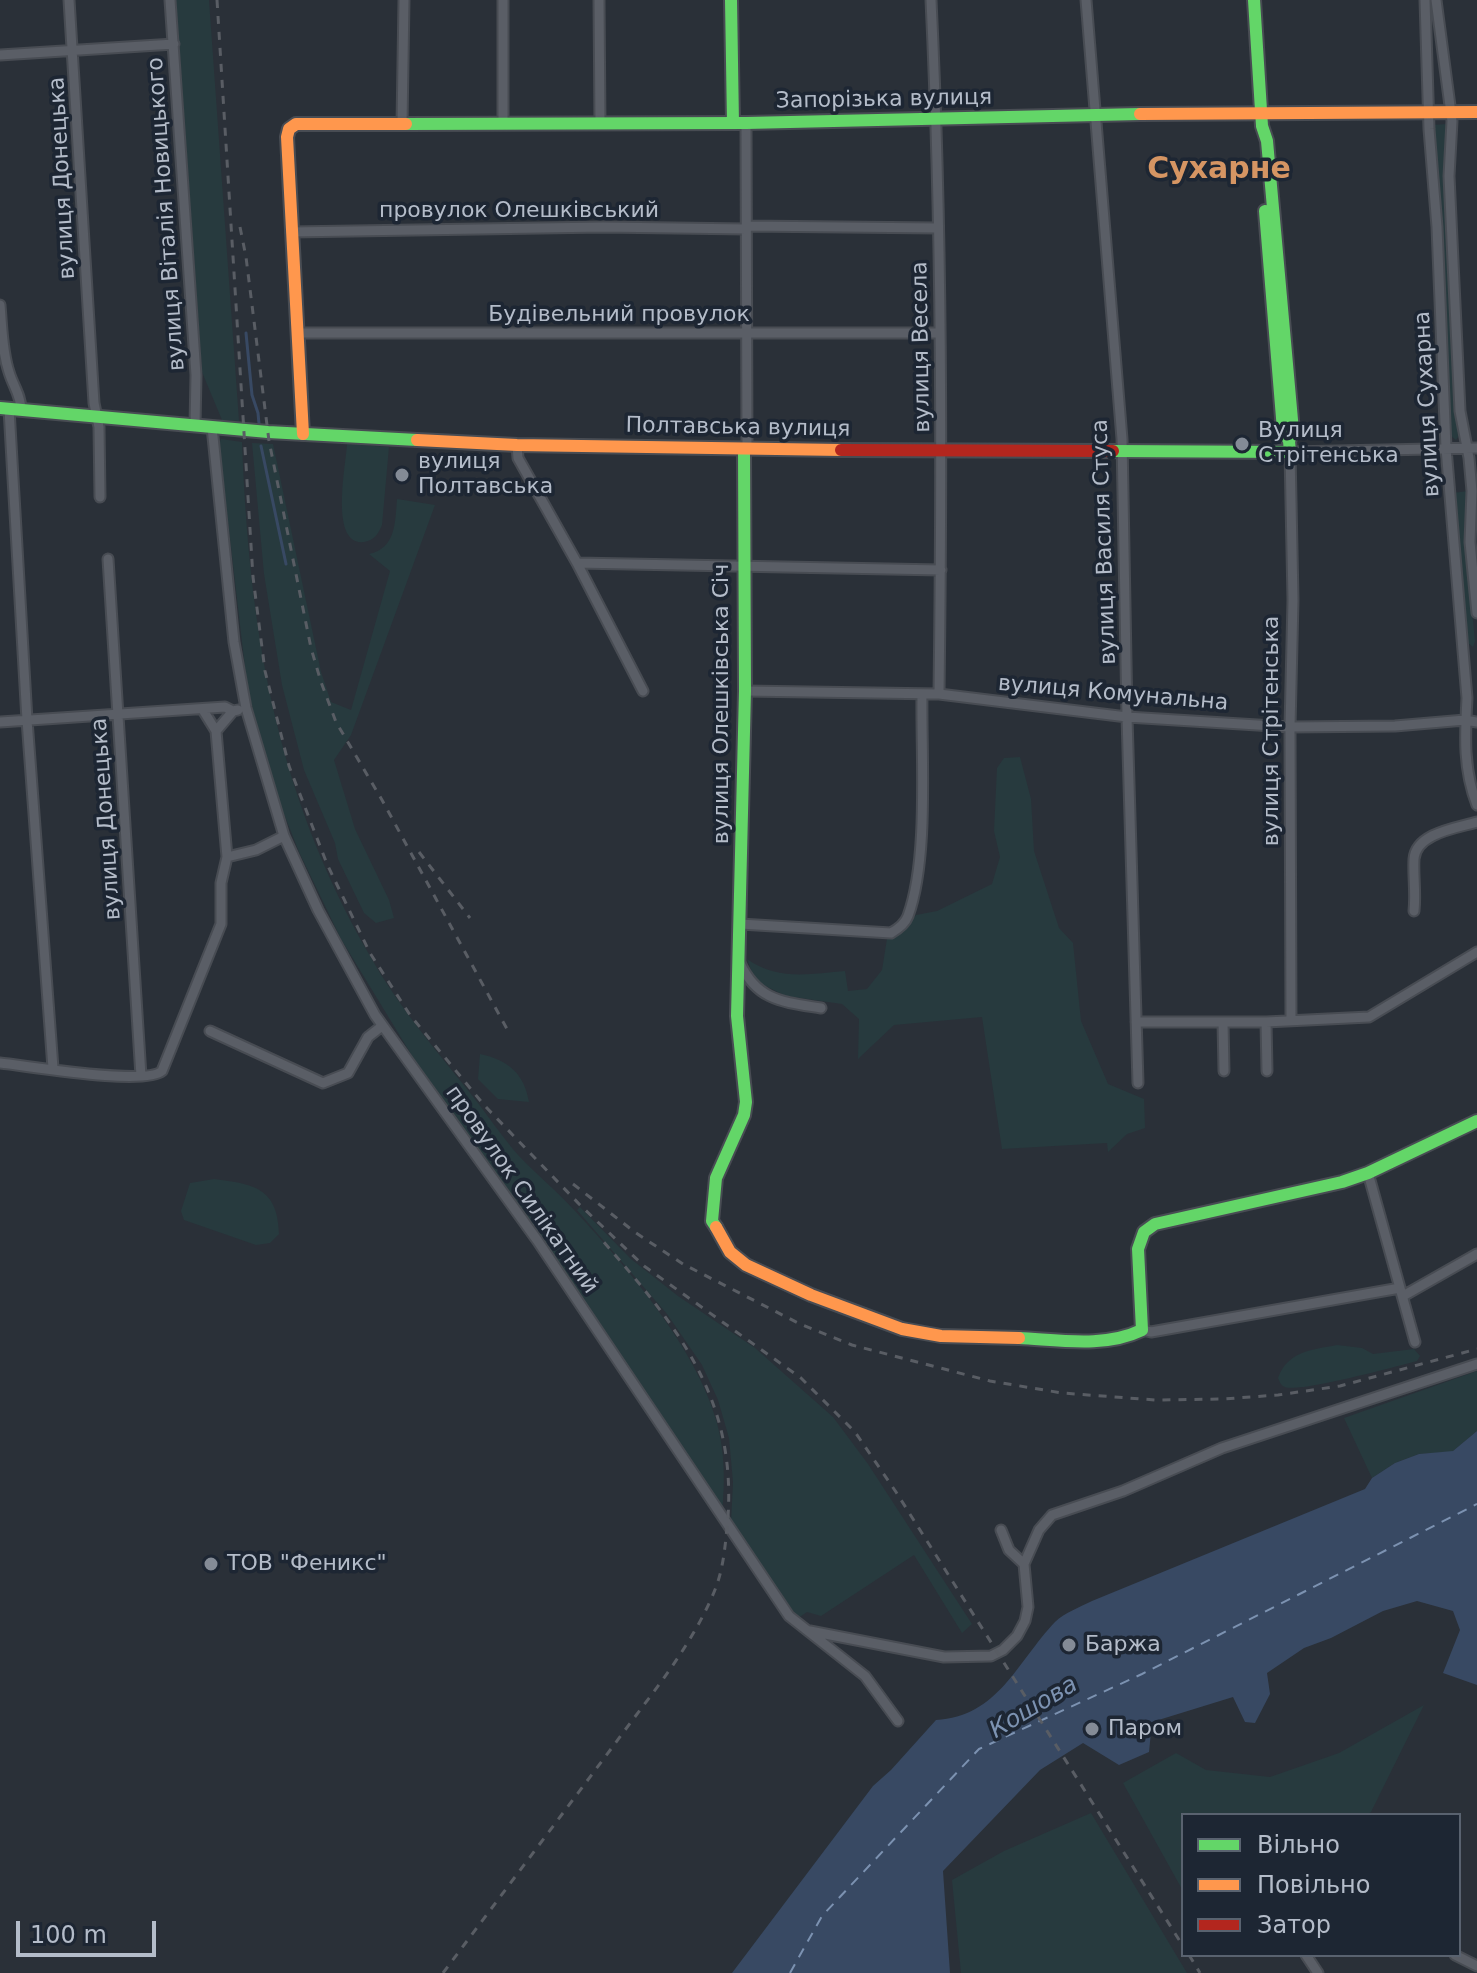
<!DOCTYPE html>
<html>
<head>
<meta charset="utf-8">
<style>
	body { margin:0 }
	#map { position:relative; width:1477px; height:1973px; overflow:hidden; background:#2a3038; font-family:"DejaVu Sans",sans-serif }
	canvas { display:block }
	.legend { position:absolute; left:1181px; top:1813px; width:280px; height:144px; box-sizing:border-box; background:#1d2633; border:2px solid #59626f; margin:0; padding:10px 14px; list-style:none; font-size:24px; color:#b4bcc9 }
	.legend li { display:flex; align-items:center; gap:16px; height:40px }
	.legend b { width:40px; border:2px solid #59626f }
	.scale { position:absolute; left:16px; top:1921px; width:140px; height:36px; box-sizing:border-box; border:4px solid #b4bcc9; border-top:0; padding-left:10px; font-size:24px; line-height:28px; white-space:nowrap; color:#b4bcc9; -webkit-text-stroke:6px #1d2633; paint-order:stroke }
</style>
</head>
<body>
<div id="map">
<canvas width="1477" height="1973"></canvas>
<ul class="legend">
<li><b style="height:10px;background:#63d668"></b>Вільно</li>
<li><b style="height:10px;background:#ff974d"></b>Повільно</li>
<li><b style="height:10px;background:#b3261e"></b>Затор</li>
</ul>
<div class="scale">100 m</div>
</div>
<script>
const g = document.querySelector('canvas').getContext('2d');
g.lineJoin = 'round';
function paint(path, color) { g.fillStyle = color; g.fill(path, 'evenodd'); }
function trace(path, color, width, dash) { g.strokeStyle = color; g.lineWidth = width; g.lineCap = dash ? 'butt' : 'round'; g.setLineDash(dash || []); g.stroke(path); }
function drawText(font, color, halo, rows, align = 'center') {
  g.font = font + ' "DejaVu Sans",sans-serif'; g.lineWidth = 7; g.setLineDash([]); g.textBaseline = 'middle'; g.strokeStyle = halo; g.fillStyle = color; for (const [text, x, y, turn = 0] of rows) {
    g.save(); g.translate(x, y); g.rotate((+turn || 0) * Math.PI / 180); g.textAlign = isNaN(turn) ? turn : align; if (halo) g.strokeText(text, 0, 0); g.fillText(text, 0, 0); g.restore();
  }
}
const green = new Path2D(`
	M176,0H209L239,421L222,420L202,372Z
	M1447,124L1458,437L1456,440L1451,436L1438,181L1433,125Z
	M221,439L242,442C249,629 275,791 370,956C398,1006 435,1049 471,1094C487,1114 502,1137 519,1156C537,1175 558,1192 576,1212C627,1267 697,1349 717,1423C725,1453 725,1482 722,1513L541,1237L414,1059L341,939L299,852L280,804L257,727L247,685L219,444Z
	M252,443L273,444L321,672L331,702L351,710L390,571L369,554C396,548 395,523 397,499L435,505L351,735L334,760L355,829L389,900L394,918L376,923L364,913L338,859L335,843L304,770L282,685L264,574Z
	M347,444L389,447L382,525C378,534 375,540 364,542C329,546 346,465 347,444Z
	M1468,491L1464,528L1475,641L1473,647L1468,643L1453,493Z
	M1020,757L1031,799L1034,851L1059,928L1073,943L1081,1021L1108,1084L1144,1099L1145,1128L1127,1134L1108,1152L1107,1143L1002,1149L982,1017L894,1025L858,1059L859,1019L842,1004L786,996L755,981L747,959C778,981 810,974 845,971L848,991L867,989L882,970L887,939L899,934L916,915L937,911L992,884L1000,857L994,831L997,768L1004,758Z
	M480,1054C508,1060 524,1073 529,1102L498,1099L478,1079Z
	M214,1179C254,1184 278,1188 279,1234L270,1243L256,1245L184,1220L181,1211L190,1183Z
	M580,1207L631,1259L678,1296L755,1348L833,1417L868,1464L972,1624L962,1633L914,1555L821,1616L807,1612L798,1618L731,1523L733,1482L729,1438L718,1400L702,1365L667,1314L577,1210Z
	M1337,1345L1362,1348L1373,1354L1414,1349L1420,1356L1417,1361C1398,1366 1299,1393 1285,1387C1280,1385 1280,1382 1278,1378C1288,1351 1311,1350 1337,1345Z
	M1477,1371V1431L1452,1452L1419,1454L1395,1463L1372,1478L1344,1418Z
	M1424,1705L1371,1812L1367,1815H1183V1891L1123,1783L1176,1753L1206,1770L1270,1777L1339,1753Z
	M1091,1813L1187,1973H961L952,1880L1004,1851Z`);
const water = new Path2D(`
	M1477,1431V1685L1443,1673L1460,1630L1453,1611L1417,1601L1383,1611L1331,1638L1304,1648L1267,1673L1270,1694L1255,1723L1245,1722L1233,1697L1152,1722L1149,1752L1119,1765L1083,1743L1040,1770L943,1871L950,1973H732L873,1786L891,1770L936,1720C998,1717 1017,1662 1055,1622C1064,1613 1080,1607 1092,1601L1365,1489L1372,1478L1395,1463L1419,1454L1453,1451Z`);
const stream = new Path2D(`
	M246,333L252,395L258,413L259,424
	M261,446L286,564`);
const ferry = new Path2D(`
	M790,1973L822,1916L979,1749L1142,1674L1477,1504`);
const street = new Path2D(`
	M69,0L94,403L99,427L100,497
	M170,0L196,375L195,425
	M599,0L600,123
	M931,0C942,231 942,463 939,694
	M1086,0L1122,439L1127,717L1138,1083
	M1425,0L1429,129L1437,227L1446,448L1467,698C1465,735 1463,769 1477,805
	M1436,0L1452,121L1449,176L1460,411L1469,458L1472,491L1470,542L1477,613
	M0,55L174,44
	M746,123L747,449
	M402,124L404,0
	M503,124V0
	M747,226L938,228
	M291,232L603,227L747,229
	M0,305C2,327 2,351 9,372C13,386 21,395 21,410
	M298,333H940
	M9,409L27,720L53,1068
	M212,427L234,642L246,708L284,836L318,910L375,1015L537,1240L789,1616L865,1676L898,1721
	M517,445L518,458L577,563L643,691
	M108,559L141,1076
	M577,563L941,570
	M745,691L939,694L1127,717L1290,727L1395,726L1465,720L1477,722
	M203,710L216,731
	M0,722L225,707L233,711L238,710
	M227,857L256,850L284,836
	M1414,911C1416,893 1413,876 1414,859C1416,833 1457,828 1477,822
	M740,924L891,933C898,929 905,924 908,916C929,858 921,757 922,694
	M740,963C757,1001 784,1002 821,1008
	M1291,1020L1290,727L1293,600L1290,452L1477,448
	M1136,1022H1266L1369,1017L1477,952
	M1223,1022L1224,1071
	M1266,1022L1267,1071
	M210,1031L323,1083L348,1073L368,1037L382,1026
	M0,1063C29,1066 145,1086 162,1071L221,924V883L227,857L216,731L233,711
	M1368,1173L1415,1342
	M1403,1296L1477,1254
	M1142,1330L1151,1332L1400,1288
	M1001,1530L1009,1550L1024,1564
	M810,1631L944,1657L991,1656L1003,1650L1017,1636L1025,1621L1028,1607L1024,1564L1039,1530L1052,1515L1123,1491L1222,1448L1477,1364
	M1306,1955L1318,1973
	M1455,1955L1477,1966`);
const fast = new Path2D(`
	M731,0L733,123
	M406,124L746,123L1140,114
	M1265,211L1283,430L1289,441
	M0,408L268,432L417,440
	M1113,451L1290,452L1289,441L1293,431L1267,141L1262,126L1254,0
	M716,1227L712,1221L716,1178L744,1115L746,1102L737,1016L745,691L744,449
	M1019,1338C1060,1340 1105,1348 1142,1330L1138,1249L1144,1232L1155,1224L1342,1182L1368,1173L1477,1121`);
const slow = new Path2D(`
	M1140,114L1477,112
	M303,434L287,137L289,129L296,124H406
	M417,440L517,445L841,450
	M716,1227L730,1252L746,1265L811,1295L902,1329L941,1336L1019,1338`);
const jam = new Path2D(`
	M841,450L1113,451`);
const rail = new Path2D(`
	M217,0L253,577L265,671L289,766L327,864L370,953L410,1015L484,1105L580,1205L644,1266L801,1378L855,1432L896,1492L1183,1946
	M240,227L246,257L269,441L311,648L321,682L336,722L382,800L507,1029
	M419,852L470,918
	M573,1184L636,1233L683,1264L800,1324L852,1345L990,1381L1062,1393L1155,1400L1223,1399L1278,1395L1340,1386L1477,1349
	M1189,1955L1200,1973
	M443,1973C500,1897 557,1821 614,1745C648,1698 687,1653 711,1599C724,1572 725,1546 728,1517C736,1397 677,1326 602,1240`);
const markers = [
	[1242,444,8,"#848b96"],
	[402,475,8,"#848b96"],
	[211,1564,8,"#848b96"],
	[1069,1645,8,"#848b96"],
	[1092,1729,8,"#848b96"]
];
const streetNames = [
	["Запорізька вулиця",884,100,-1],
	["вулиця Донецька",63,178,-93],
	["провулок Олешківський",519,211],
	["вулиця Віталія Новицького",167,214,-94],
	["Будівельний провулок",619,315],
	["вулиця Весела",922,347,-91],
	["вулиця Сухарна",1428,404,-93],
	["Полтавська вулиця",738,428,1],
	["вулиця Василя Стуса",1105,542,-92],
	["вулиця Комунальна",1113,694,5],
	["вулиця Олешківська Січ",722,704,-90],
	["вулиця Стрітенська",1272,731,-90],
	["вулиця Донецька",107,819,-94],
	["провулок Силікатний",521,1190,55]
];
const poiNames = [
	["Вулиця",1258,431],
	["Стрітенська",1258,456],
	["вулиця",418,462],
	["Полтавська",418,487],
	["ТОВ \"Феникс\"",227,1564],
	["Баржа",1085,1645],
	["Паром",1108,1729]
];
const waterNames = [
	["Кошова",1034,1708,-31]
];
const districtNames = [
	["Сухарне",1219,170]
];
paint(green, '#273a3e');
paint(water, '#384963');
trace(stream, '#384963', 3);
trace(ferry, '#7c92b1', 2, [10, 8]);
trace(street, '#484c53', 13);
trace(fast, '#484c53', 16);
trace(slow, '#484c53', 16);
trace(jam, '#484c53', 16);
trace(street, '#5a5e66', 9);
trace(fast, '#63d668', 12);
trace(slow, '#ff974d', 12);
trace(jam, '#b3261e', 12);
trace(rail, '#595d64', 3, [8, 8]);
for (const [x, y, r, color] of markers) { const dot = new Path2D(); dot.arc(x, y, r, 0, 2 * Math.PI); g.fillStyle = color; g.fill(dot); trace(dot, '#1d2633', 3); }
drawText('22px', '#b4bcc9', '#1d2633', streetNames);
drawText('22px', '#b4bcc9', '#1d2633', poiNames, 'left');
drawText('italic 24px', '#7c92b1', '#1d2633', waterNames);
drawText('bold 30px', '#d59563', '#1d2633', districtNames);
</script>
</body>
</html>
